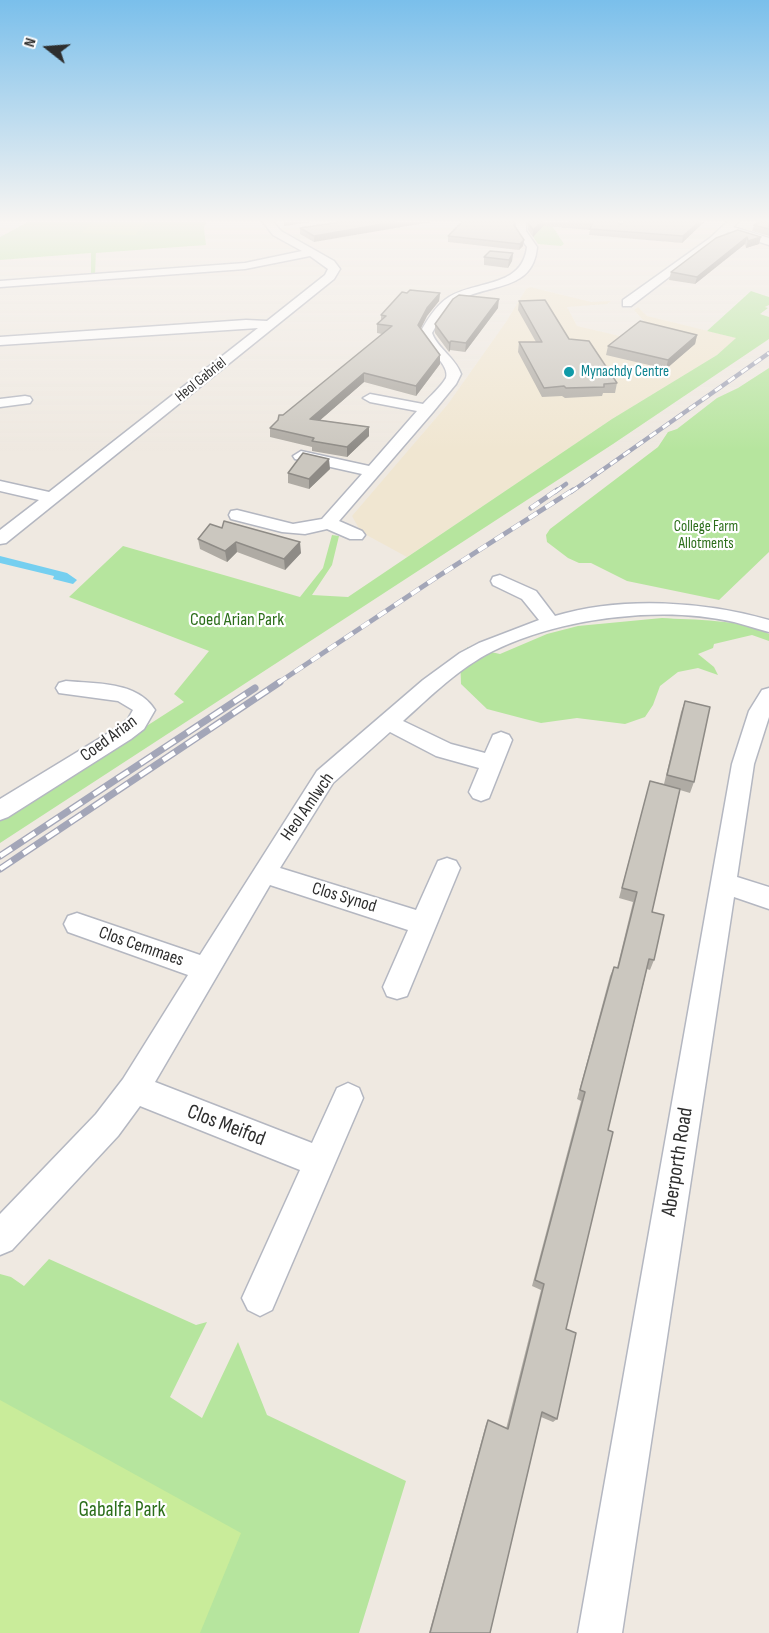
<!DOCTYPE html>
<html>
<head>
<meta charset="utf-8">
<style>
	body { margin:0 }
	#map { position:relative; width:769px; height:1633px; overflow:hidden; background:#efe9e1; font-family:"Sofia Sans Condensed",sans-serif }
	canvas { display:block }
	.north { position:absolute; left:18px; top:18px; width:60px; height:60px; -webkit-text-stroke:4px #fff; paint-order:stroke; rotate:287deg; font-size:16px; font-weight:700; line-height:24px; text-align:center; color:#2e2e2e }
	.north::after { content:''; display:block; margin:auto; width:21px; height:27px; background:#2e2e2e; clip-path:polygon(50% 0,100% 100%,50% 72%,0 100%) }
</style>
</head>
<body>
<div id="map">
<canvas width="769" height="1633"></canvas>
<div class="north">N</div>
</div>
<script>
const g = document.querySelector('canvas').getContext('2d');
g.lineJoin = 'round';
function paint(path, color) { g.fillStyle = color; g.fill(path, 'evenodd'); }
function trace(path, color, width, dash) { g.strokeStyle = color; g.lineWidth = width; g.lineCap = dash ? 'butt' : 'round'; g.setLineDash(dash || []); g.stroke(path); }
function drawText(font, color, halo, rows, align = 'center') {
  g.font = font + ' "Sofia Sans Condensed",sans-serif'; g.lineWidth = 4.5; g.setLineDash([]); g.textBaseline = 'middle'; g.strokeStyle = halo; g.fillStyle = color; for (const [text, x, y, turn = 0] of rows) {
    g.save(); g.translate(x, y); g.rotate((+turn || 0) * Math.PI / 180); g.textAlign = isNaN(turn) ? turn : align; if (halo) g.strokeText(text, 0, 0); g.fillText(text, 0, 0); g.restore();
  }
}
const education = new Path2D(`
	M530,287L591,302L611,301L607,304L567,307L577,326L624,337L644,321L634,310L638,307L647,316L737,338L717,355L612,419L407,557L361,532L352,516L448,404L506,322L526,289Z`);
const green = new Path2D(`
	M28,222H206L204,228L206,245L96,253L95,274H91V253L0,260V237Z
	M529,223L553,227L564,244L561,246L538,244L528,229Z
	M751,291L769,297V305L765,307L768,308L760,314L769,317V339L613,444L0,843V820L184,702L174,694L209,651L69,597L123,546L300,597L323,568L332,535L339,536L332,565L312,595L348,597L612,419L717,355L736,338L707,331Z
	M769,368V552L719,600L627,581L591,563H579L568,558L547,542L546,535L550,529L658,447L668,432L677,429L717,398L738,388Z
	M662,618C691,620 744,619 769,634V641L752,635L714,644L713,648L698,654L714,667L718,675L698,668L678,672L660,686L653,705L645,717L625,724L577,718L541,723L525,719L487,709L461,684L460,654L468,647L500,654L547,634L578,626Z
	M49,1259L196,1325L207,1322L170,1397L202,1418L238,1342L267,1415L406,1481L359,1633H0V1274L11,1277L24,1286Z`);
const pitch = new Path2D(`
	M93,222H147L135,235L81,233Z
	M0,1400L241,1533L200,1633H0Z`);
const water = new Path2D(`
	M0,556L67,573L77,580L73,584L53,579L54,576L0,563Z`);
const minor = new Path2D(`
	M263,222H273L281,231L334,261L340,269L334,279L6,543L0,544V530L39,500L0,491V481L49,492L258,328L0,345V337L246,320L267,321L325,275L328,269L310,256L245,269L0,287V281L245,263L302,251L273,235Z
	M516,222H526V231L537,247C533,294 485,282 455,303C445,311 438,322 432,333C438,349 455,357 461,374L456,384L433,412L339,521L362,531L365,535L362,539H350L327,529L305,534L282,532L231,519L229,515L231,511L237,510L293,524L322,519L362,474L295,459L293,456L301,451L369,466L417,411L370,402L363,398L370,394L423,404C430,396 441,387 446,378C451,365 424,347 420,333C427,320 436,305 449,297C477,280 522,288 527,247L516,231Z
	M727,222H738L733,227L769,238V245L728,232L631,306H623V300L710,238Z
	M25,396L30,397L32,400L30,403L0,407V399Z
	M500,575L536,591L555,616C621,596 704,601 769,620V632C757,629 746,625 734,622C661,605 560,618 493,651C459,668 431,696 403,721L451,744L485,753L493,735L501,732L509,735L512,740L489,798L481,801L473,798L469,792L479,768L436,756L390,732L333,783L280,868L416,910L438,861L447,858L456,861L460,868L407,996L397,999L387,996L383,987L408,930L270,885L155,1082L312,1143L337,1088L348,1083L359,1088L363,1098L272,1310L260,1316L248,1310L242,1298L300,1170L140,1106L118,1136L12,1250L0,1255V1214L96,1114L123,1079L188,975L68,932L64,924L68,916L77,913L200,955L317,771L423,680L460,653L479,643L539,620L522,599L493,585L491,581L493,577Z
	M66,681C96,684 137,681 155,710L144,729L131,739L8,817L0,820V799L115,729L128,719L133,710L118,701L59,693L56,688L59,683Z
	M769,688V717L754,764L737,877L769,887V909L734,897L622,1633H578L732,764L749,711L762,690Z`);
const railFar2 = new Path2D(`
	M555,492L566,484
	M571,492L769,353`);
const railFar1 = new Path2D(`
	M531,508L557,490
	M278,683L437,577L573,490`);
const rail = new Path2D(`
	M0,856L255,688
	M0,869L280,682`);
const wall = new Path2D(`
	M340,222L314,242L300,234V228Z
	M462,222H516L515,226L523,246L519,250L448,242V236Z
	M528,222H616L621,224L625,222H704L682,243L589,235L590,230L543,226L533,237L528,230Z
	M769,222V236L752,231L754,225Z
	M738,230L759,244L746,248L745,244L695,284L669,280L671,272Z
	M513,253L512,261L508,268L484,265V257Z
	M407,293H440L439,301L427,316L421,328L440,355V364L416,396L364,382L320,420L369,427V436L347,457L312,451V447L270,437V428L382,334L377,333V324L381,320V315Z
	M519,301L569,339L617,383L615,393H603L602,396L565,398L562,396L542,397L518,352L519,342H536L518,310Z
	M498,308L465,352L450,350L449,352L435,333V324Z
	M697,335L695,344L666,369L606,355L608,346Z
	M330,469L309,489L288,483V473Z
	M222,528L301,553L285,570L237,552L227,562L200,549L198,539Z
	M685,701L694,782L690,793L680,790L652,912L654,960L650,970L647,969L608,1130L566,1329L557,1419L553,1422L541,1417L490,1633H429L486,1424L488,1420L506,1429L541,1290L532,1286L581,1101L577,1099L610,976L614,967L617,968L633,902L619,898L650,781L664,784L681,712Z`);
const shadedWall = new Path2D(`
	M284,222H310L284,226Z
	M395,222H431L314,242V236Z
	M542,222H544L543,226L533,237V230Z
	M699,222H704L682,243L683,236Z
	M747,237L745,244L695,284L697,277Z
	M761,237L759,244L746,248L748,241Z
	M524,240L523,246L519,250L520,244Z
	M513,253L512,261L508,268L509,260Z
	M440,293L439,301L427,316L418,334V325L427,308Z
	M499,299L498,308L465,352L466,343Z
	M697,335L695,344L666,369L668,360Z
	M451,341L450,350L449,352V343Z
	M440,355V364L416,396V386Z
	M364,373V382L310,429V419Z
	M369,427V436L347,457V447Z
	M329,459L330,469L309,489V479Z
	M236,542L237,552L227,562L225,551Z
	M300,542L301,553L285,570L284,559Z`);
const building = new Path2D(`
	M340,222H395L314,236L300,228Z
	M462,222H515L514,225L524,240L520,244L448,236Z
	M529,222H542L533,230L529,224Z
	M570,222H616L621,224L625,222H699L683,236L590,229L592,224Z
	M760,222H769V229L754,225Z
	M738,230L761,237L748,241L747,237L697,277L671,272L716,238Z
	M490,251L513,253L509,260L484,257Z
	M410,290L440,293L427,308L418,325L440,355L416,386L364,373L310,419L369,427L347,447L312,441L314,438L270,428L278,420L279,415H283L392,326L377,324L386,316L381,315L402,292L407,293Z
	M459,295L499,299L466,343L451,341L449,343L435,324L453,299Z
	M545,300L569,339L589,341L617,383L604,384V387L566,388L564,386L544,388L519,342H542L519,301Z
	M640,321L697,335L668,360L608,346Z
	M303,453L329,459L309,479L288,473Z
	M224,521L300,542L284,559L236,542L225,551L198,539L210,524L222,528Z
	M685,701L710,707L694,782L667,775Z
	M650,781L680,789L652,912L664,915L654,960L649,959L608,1130L613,1132L566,1329L576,1333L557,1419L542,1412L490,1633H430L488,1420L508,1429L544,1284L535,1280L585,1092L580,1090L614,967L618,968L637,892L622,888Z`);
const markers = [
	[569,372,6,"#0f9aa8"]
];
const farCulturenames = [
	["Mynachdy Centre",581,372]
];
const farStreetnames = [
	["Heol Gabriel",201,380,-39]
];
const farParknames = [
	["College Farm",706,527],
	["Allotments",706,544]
];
const parkNames = [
	["Coed Arian Park",237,620]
];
const streetNames = [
	["Coed Arian",109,739,-36],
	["Heol Amlwch",308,807,-55],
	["Clos Synod",344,898,17],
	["Clos Cemmaes",141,947,19]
];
const nearStreetnames = [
	["Clos Meifod",226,1126,21],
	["Aberporth Road",678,1162,-81]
];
const nearParknames = [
	["Gabalfa Park",122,1511]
];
paint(education, '#f0e6d1');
paint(green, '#b6e59e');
paint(pitch, '#c9ec9a');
paint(water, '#75cff0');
trace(minor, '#b4b7c1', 3);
paint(minor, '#fff');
trace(railFar2, '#a3a6b8', 4.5);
trace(railFar1, '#a3a6b8', 5);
trace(rail, '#a3a6b8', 7);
trace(railFar2, '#fff', 3, [8]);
trace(railFar1, '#fff', 4, [10]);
trace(rail, '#fff', 4.5, [14]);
paint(wall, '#afaba4');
paint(shadedWall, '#8e8b86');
paint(building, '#cbc7bf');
trace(building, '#8e8b86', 1.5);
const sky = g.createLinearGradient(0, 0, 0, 451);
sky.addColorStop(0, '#7abfeb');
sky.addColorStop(0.49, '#f8f5f2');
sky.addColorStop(1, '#f8f5f200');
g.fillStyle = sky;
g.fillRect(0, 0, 769, 451);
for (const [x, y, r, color] of markers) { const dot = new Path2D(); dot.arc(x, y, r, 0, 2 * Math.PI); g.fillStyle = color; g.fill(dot); trace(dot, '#fff', 2); }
drawText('15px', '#0d838f', '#fff', farCulturenames, 'left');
drawText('15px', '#2e2e2e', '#fff', farStreetnames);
drawText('15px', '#2c6e1b', '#fff', farParknames);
drawText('18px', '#2c6e1b', '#fff', parkNames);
drawText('18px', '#2e2e2e', '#fff', streetNames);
drawText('21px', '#2e2e2e', '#fff', nearStreetnames);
drawText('21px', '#2c6e1b', '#fff', nearParknames);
</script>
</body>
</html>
